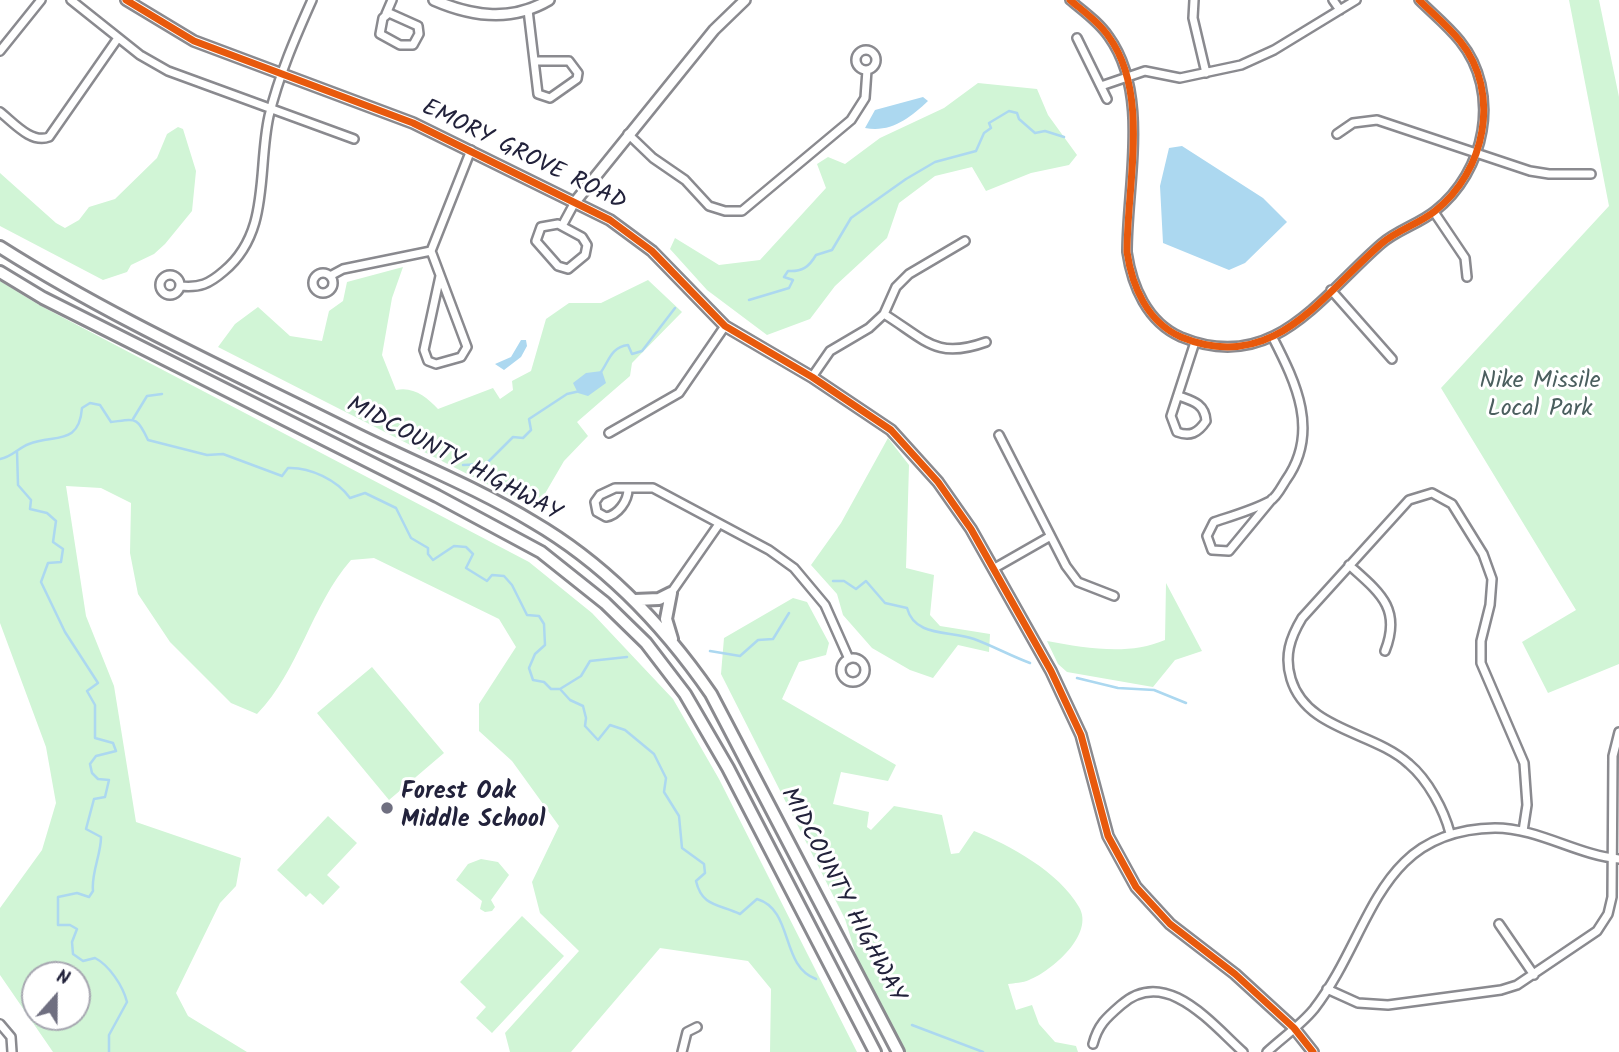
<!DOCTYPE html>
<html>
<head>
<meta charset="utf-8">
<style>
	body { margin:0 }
	#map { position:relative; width:1619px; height:1052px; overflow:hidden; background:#fff; font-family:Kalam,sans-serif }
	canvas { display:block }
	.north { position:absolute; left:21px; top:961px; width:70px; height:70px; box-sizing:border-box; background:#fff; border:2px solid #a7a7b1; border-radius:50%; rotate:21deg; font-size:19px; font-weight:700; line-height:28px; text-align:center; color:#22223b }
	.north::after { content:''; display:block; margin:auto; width:24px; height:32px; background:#6f6f80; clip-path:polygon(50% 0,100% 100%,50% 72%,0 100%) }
</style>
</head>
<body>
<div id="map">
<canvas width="1619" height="1052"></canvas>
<div class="north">N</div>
</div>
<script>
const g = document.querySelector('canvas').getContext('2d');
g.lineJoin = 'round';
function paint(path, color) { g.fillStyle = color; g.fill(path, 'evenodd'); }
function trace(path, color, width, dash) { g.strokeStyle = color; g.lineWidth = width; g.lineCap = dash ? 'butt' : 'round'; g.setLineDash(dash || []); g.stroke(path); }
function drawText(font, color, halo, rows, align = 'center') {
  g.font = font + ' Kalam,sans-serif'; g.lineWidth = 6; g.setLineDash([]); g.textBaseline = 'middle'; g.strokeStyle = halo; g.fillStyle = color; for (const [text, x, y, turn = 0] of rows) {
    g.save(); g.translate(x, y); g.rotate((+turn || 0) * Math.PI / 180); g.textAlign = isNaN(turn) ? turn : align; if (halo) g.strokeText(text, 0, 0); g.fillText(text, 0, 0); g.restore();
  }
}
const green = new Path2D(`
	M1569,0H1599L1619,97V664L1548,693L1522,642L1576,610L1441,388L1609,206Z
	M978,83L1037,89L1048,115L1077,155L1069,165L1031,173L986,191L972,167L935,176L899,203L887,238L835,286L810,319L767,335L707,290L670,249L675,238L719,265L760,260L826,188L817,164L828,157L845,164L880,138L944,108Z
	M178,127L183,129L196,171L192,211L165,244L154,254L131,265L127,272L103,280L0,226V173L56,223L65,228L79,220L89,207L115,199L157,158L167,134Z
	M403,267L392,298L382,355L396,390C413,386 427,397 438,409L493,388L500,399L513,390L512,381L531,371L546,319L569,303H601L648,280L682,312L632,363L630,376L577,422L588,436L564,461L536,509L218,347L235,324L258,307L290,336L322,341L329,311L343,301L347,282Z
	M0,281L39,305L529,562L592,613L673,699L719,779L857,1052H770L771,989L748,961L660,948L571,1052H510L505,1033L579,951L540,913L532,882L559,826L512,761L479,731V704L516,647L499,619L374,558L351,560C311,606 299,671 257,714L231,703L170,642L138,594L130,553L131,503L101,488L66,486L86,616L114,686L136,822L241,858L236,886L220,903L176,993L188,1016L247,1052H53L0,975V908L42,850L56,803L46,747L0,623ZM77,975V1017H35V975Z
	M888,438L909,465L906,568L934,575L930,615L940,626L990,634L989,652L958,645L933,678L910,670L872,648L843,615L837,594L811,565L841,523Z
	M1166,583L1202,651L1175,660L1153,687L1067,672L1058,664L1047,641C1086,648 1128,656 1165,640Z
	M793,598L807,602L829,643L826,655L799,662L782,699L896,765L888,781L841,772L833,804L869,812L867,827L871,830L894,806L942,815L951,854L959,853L974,831C1010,845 1059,872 1079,907C1095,934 1052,971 1029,980C1023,983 1014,983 1008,984L1016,1010L1032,1005L1039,1024L1055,1042L1076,1046L1078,1052H898L867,991L845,919L721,674L724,638Z
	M372,667L444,753L389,800L317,713Z
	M328,816L357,843L327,875L340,887L323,905L310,893L306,897L277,870Z
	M481,859L498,862L509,875L491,900L495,907L492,911L485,912L480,909L482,901L456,880L468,864Z
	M522,916L564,956L492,1033L476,1018L486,1007L460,982Z`);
const water = new Path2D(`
	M923,97L928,101C910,118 891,133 865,128L875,110Z
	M1182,146L1263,198L1287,222L1245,263L1229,270L1163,243L1160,186L1169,148Z
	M521,340H526L527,346L521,357L504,370L495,364L511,357Z
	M602,371L606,383L588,396L578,393L573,383L586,373Z`);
const stream = new Path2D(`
	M749,300L789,288L793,280L784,277L788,271C802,272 809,267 816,255L832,250L851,218L906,179L935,162L976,151L984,133L991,128L989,123L1009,111L1017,113L1019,119L1035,133L1045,131L1064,137
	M601,372C609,361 611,347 628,345L632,354L642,351L675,308
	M133,419L147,396L162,394
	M17,451L18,485L31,500L30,509L47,513L56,521L53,542L63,549L61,562L48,563L41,582L65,632L98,683L87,691L95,705V738L113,743L116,751L96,756L90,764L92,773L98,779L109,780L105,797L94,799L86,829L101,837C101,855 91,873 93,891L89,897L77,893L58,897V925H70L77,929L72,942L73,954L83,961L95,958C109,965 123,986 127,1002L109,1035V1052
	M0,459C12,457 18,448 29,444C55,434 79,446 82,408L90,403L100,405L111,422C136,419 137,416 148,440L207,455L223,454L282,476L288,468C310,467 337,480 350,498L365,493L396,508L411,538L428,548V554L433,560L454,546L466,547L473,554L466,568L487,581L492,575L504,576L512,585L527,615L539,616L544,624L545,645L535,654L529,668L533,680L544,682L551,689H560L570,700L583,706L586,718L585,726L598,740L610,725L625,730L654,754L666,778L664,792L679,816L682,848L704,864L705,873L696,881C702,907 719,904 740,914L757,899C794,910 780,966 816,979
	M463,465L486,464L513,437L523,438L531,430L529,419L567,394L580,391
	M833,581H844L856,589L866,581L885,603L907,608C915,638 951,630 974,639C993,646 1011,656 1030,663
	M710,651L740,656L758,640L773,639L789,613
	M1077,678L1118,688L1154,690L1186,703
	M560,689L581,676L590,661L627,657
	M912,1025L983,1052`);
const minor = new Path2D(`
	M71,0L140,55L168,71L354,139
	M1070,0C1083,11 1099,22 1109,37C1150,94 1127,184 1127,252C1132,286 1147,322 1181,337C1273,375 1320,297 1381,244C1397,230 1419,224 1435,211C1485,172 1502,93 1460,41C1448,26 1432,13 1419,0
	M1194,0L1193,18L1206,73
	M1333,0L1340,10
	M528,10L538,94L550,98L577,79L578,73L569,61H534
	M389,13L418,26L419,34L413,45H400L380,34L383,18Z
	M386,14L392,0
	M1077,38L1107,99
	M856 60a10 10 0 1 1 20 0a10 10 0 1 1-20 0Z
	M0,51L41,0
	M1101,86L1145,71L1180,78L1241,65L1274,50L1356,0
	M0,112C13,122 31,144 49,137L118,38
	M628,134L653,158L685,180L709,206L725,211H742L851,120L865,98L867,70
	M1337,134L1353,123L1377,120L1530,171L1549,174H1591
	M1434,212L1465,258L1467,277
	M558,224L582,237L587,245L585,255L568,269L558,266L536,241L541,227Z
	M562,226L575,202
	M313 283a10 10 0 1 1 20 0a10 10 0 1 1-20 0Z
	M160 285a10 10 0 1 1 20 0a10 10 0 1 1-20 0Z
	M330,276L343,269L431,251
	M440,276L424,350L428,361L436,364L461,357L467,347L431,251L471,150
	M180,286C200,288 209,284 224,271C271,232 257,170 269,116C279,75 295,38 312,0
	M1331,290L1392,359
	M884,314C926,340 936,360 986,342
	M812,377L830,351L869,328L884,314L896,287L909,274L965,241
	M1179,396C1193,401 1205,404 1206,421C1198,433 1190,437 1177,432L1171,416L1195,342
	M609,433L679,393L725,326
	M999,435L1066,566L1078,582L1114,596
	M628,489C628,501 618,515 606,517L597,512L595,502L600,495L615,488H653L769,550L794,568L825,605L849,659
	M1272,499L1229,551L1212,550L1207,536L1214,522C1232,516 1253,510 1270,501C1277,497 1282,486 1286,480C1320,432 1296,383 1273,338
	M1349,565C1379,592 1402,608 1385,651
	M993,569L1049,537
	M671,593L719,524
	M841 670a12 12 0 1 1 24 0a12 12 0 1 1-24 0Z
	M1450,833C1444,810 1428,780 1409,764C1373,731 1307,731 1291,679C1284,656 1290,638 1302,618L1409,500L1432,493L1452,504L1483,554L1492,579L1490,605L1481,641V663L1524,763L1527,805L1523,831
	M1499,924L1534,975
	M1327,989L1358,1003L1388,1005L1501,990L1517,985L1597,931L1608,914L1612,897L1613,756L1619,732
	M0,1024L11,1037L12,1052
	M1093,1044C1098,1025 1106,1018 1121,1005C1165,966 1210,1022 1243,1052
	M682,1052L687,1032L697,1027
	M1267,1052C1282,1038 1301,1025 1314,1009C1373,933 1375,830 1495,828C1538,828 1577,855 1619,859`);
const tertiary = new Path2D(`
	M126,0L194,41L413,123L610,220L652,251L725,326L812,377L891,430L938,482L971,529L1051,671L1081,735L1108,836L1136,887L1170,924L1235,974L1294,1028L1313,1052
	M434,0C473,17 512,22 549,0
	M575,202L714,30L745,0`);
const primary = new Path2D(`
	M0,247C115,320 241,376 362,437C419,465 479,489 533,522C605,564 664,626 711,694L898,1052
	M0,272L43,298L437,496L541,552L605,603L646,643L685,694L728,768L875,1052
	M671,593L666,619L672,639
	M635,600L659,599L671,593`);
const cycleway = new Path2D(`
	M126,0L194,41L413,123L610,220L652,251L725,326L812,377L891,430L938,482L971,529L1051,671L1081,735L1108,836L1136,887L1170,924L1235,974L1294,1028L1313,1052
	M1070,0C1083,11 1099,22 1109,37C1150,94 1127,184 1127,252C1132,286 1147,322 1181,337C1273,375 1320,297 1381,244C1397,230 1419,224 1435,211C1485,172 1502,93 1460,41C1448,26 1432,13 1419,0`);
const markers = [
	[387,808,7,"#6f6f80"]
];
const streetNames = [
	["EMORY GROVE ROAD",523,157,26],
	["MIDCOUNTY HIGHWAY",453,461,28],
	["MIDCOUNTY HIGHWAY",841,896,62]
];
const parkNames = [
	["Nike Missile",1540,383],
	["Local Park",1540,411]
];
const poiNames = [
	["Forest Oak",401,794],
	["Middle School",401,822]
];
paint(green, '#d1f5d6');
paint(water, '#acd8f0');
trace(stream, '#acd8f0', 2.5);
trace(minor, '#8a8a8f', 12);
trace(tertiary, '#8a8a8f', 14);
trace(primary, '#8a8a8f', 16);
trace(minor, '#fff', 7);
trace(tertiary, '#fff', 9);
trace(primary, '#fff', 10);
trace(cycleway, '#e8590c', 7);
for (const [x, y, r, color] of markers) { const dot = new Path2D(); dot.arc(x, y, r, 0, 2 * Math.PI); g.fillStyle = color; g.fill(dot); trace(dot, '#fff', 2.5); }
drawText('24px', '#22223b', '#fff', streetNames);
drawText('24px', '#4b5f5f', '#fff', parkNames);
drawText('bold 24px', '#22223b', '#fff', poiNames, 'left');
</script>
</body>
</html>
